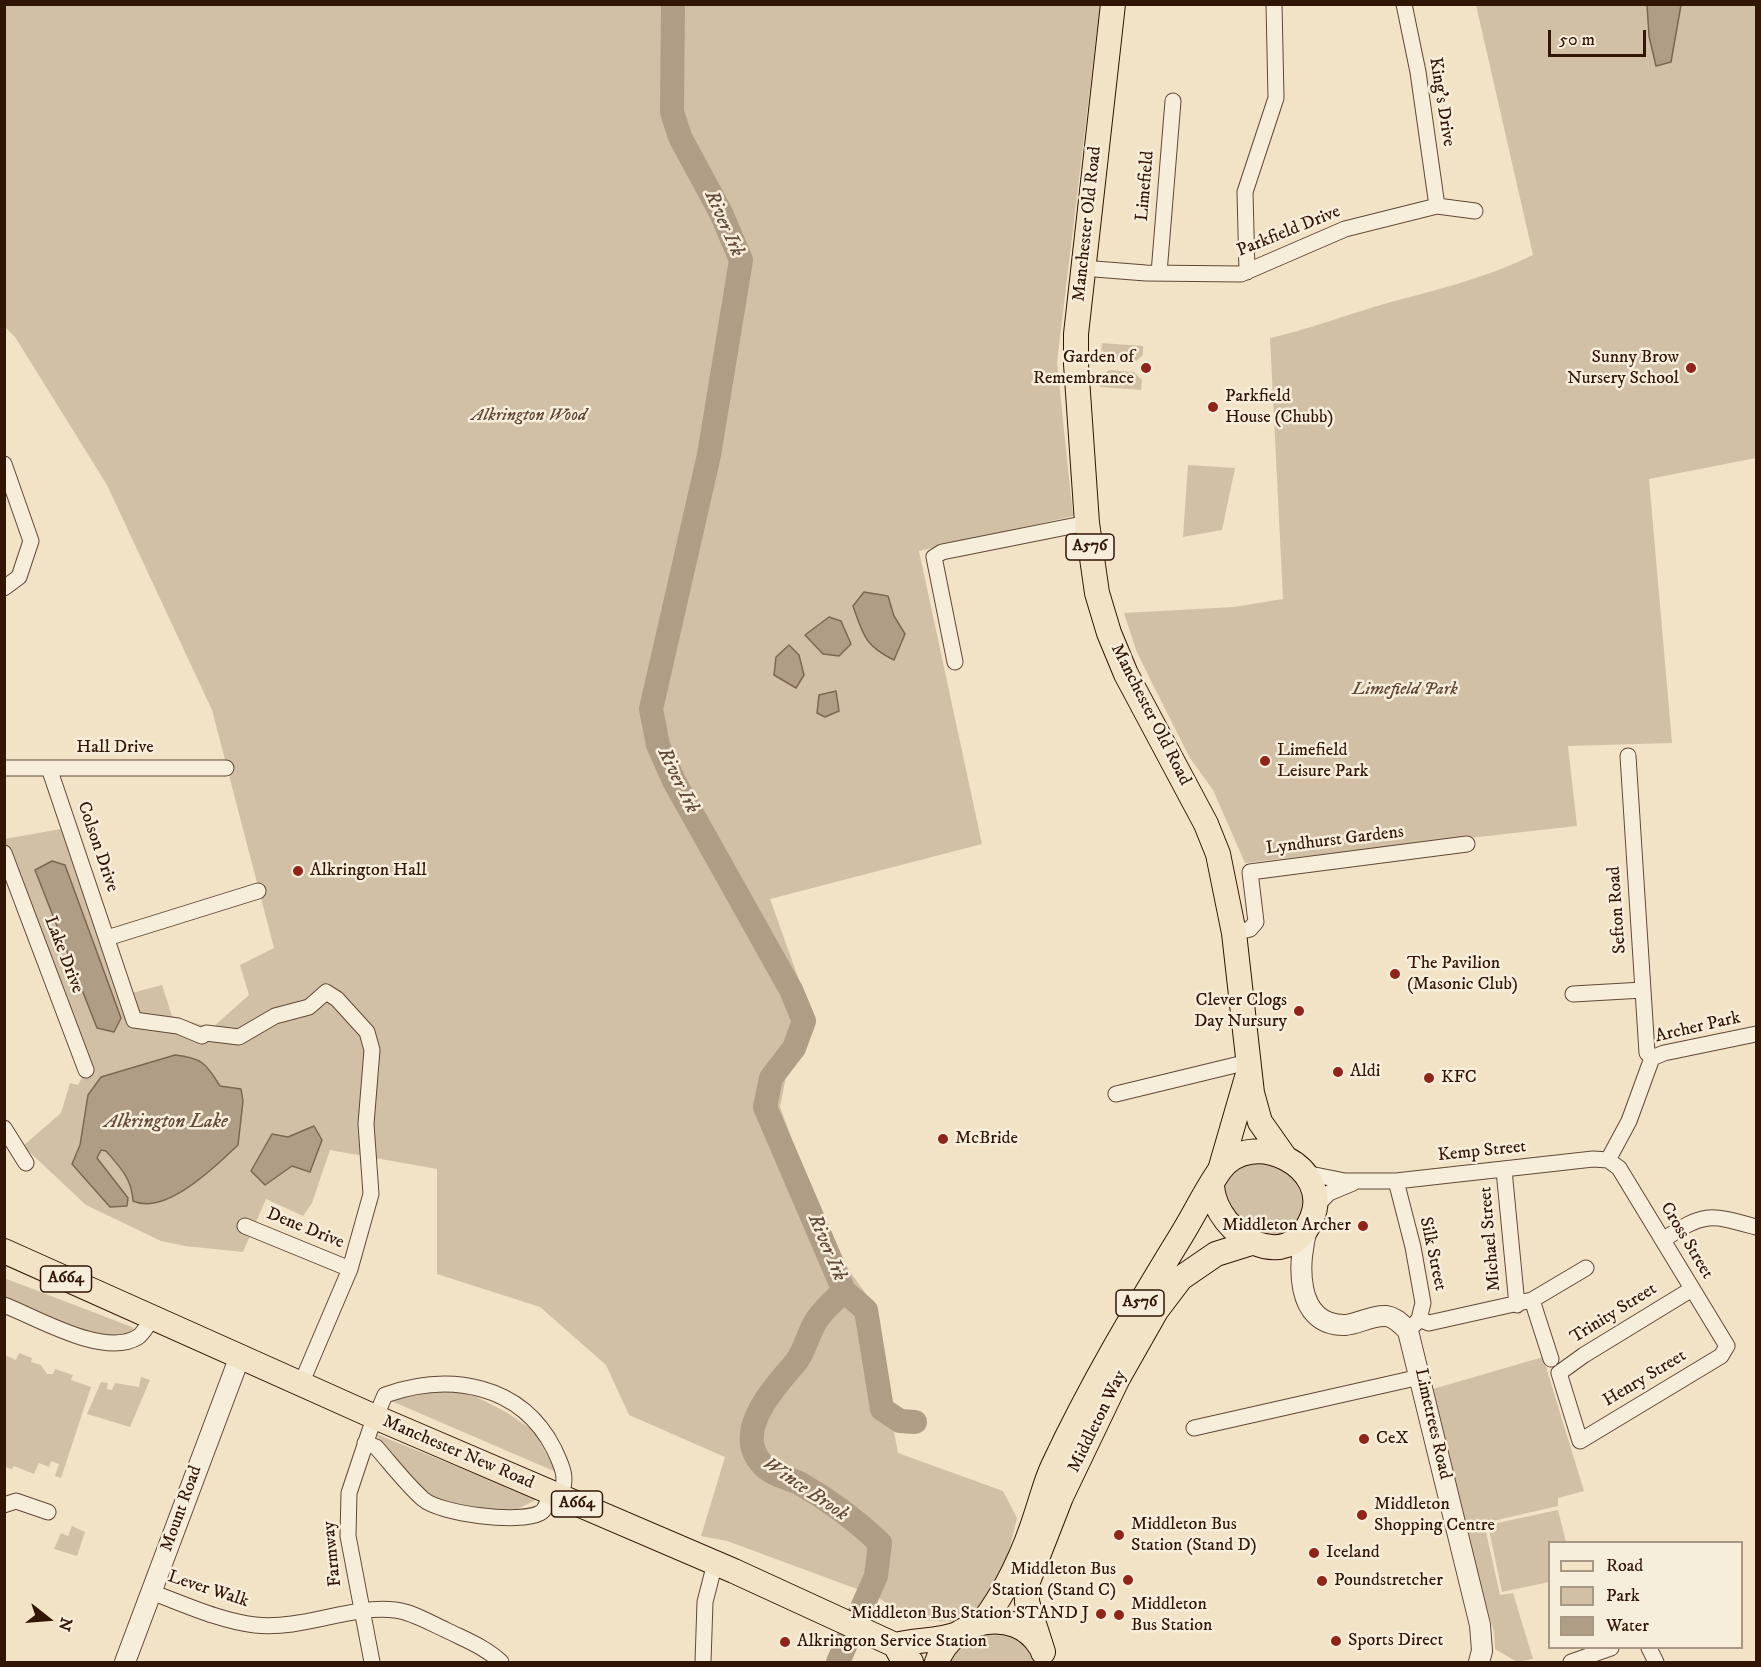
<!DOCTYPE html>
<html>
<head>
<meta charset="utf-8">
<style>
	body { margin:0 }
	#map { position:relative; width:1761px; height:1667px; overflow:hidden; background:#f2e3c7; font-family:"IM FELL DW Pica",serif }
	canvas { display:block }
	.frame { position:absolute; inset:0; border:6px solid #311505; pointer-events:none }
	.legend { position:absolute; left:1548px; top:1541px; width:195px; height:108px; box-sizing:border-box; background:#f7eddb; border:2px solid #a89785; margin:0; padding:8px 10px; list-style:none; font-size:18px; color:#311505 }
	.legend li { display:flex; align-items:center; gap:12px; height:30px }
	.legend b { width:30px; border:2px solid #a89785 }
	.north { position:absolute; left:18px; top:1589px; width:60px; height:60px; -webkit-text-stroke:4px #f7eddb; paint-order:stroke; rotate:107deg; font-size:16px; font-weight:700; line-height:24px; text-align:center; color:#311505 }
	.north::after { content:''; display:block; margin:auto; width:21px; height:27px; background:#311505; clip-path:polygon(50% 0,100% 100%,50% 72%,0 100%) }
	.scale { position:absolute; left:1548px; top:30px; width:98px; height:27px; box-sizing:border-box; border:3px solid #311505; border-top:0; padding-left:8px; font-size:18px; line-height:21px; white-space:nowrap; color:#311505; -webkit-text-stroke:4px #f7eddb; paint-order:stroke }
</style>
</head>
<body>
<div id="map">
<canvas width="1761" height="1667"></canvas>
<div class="frame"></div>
<ul class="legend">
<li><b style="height:8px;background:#f2e3c7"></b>Road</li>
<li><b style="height:16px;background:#d1c0a6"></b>Park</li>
<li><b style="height:16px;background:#b09d85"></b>Water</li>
</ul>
<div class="north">N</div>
<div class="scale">50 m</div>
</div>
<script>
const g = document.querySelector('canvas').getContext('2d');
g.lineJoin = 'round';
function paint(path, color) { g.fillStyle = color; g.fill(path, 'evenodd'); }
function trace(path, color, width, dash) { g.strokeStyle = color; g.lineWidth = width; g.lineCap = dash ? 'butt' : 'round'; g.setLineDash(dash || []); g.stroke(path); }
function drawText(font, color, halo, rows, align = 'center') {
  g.font = font + ' "IM FELL DW Pica",serif'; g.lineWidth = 5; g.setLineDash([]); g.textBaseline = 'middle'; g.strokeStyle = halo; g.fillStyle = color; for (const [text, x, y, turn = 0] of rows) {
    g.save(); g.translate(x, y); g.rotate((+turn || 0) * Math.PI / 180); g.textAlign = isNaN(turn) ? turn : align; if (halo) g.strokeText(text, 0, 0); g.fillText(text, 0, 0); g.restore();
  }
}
const green = new Path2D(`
	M5,5H1100L1057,362L1073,516L919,551L982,844L770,899L808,1005L810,1032L786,1077L780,1107L832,1247L867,1295L871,1309L898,1453L1003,1491L1017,1518L1008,1555L986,1601L959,1622L911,1620L876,1596L727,1541L701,1536L725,1457L629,1415L606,1365L540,1307L437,1274V1169L330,1150L312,1203L303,1216L266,1199L243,1252L185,1246L161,1241L86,1205L23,1146L61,1113L70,1083L78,1085L86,1070L5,853V839L66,828L128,994L162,985L172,1016L212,1028L249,995L240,965L274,948L212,710L107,485L15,337L5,327Z
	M1476,5H1756V458L1649,479L1672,743L1568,746L1577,826L1245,863L1213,790L1190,758L1152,683L1136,650L1124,613L1234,607L1283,599L1270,338C1309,329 1346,315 1384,304C1435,290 1486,278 1533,255Z
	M1102,343L1143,346V355L1134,363L1108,362L1101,353Z
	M1109,370L1134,372L1142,380L1141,390L1100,387V378Z
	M1188,465L1235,468L1222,530L1183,537Z
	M1273,1162L1298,1180L1304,1189V1213L1289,1231L1270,1238L1238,1221L1222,1189C1234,1163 1246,1163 1273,1162Z
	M4,1278L132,1327L139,1337L115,1345L5,1303Z
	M19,1353L32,1358L31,1362L41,1365L47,1374H53L55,1369L73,1375L71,1380L91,1387L61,1478L55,1476L59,1464L51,1461L49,1467L39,1463L34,1474L14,1466L12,1469L5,1467V1355L16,1360Z
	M1543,1357L1584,1491L1558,1498V1506L1484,1523L1500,1595L1513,1593L1533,1659L1517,1662L1495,1649L1494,1632L1464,1527L1433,1389Z
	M141,1377L150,1380L130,1427L87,1414L101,1382L108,1383L107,1389L112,1390L115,1383L139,1387Z
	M420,1390L465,1391L506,1412L534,1431L556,1472L389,1400Z
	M376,1434L538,1499L509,1513L444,1503L424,1492L392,1458Z
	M1558,1510L1566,1542H1550L1549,1582L1502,1592L1488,1525Z
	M72,1526L85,1532L77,1556L54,1549L61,1533L68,1536Z
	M999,1631L1021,1640L1035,1662H948C959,1642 977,1636 999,1631Z
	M839,1642L848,1647L841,1662H827Z`);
const water = new Path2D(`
	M1647,5H1681L1671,62L1656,66L1649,36Z
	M864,592L888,596L894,616L905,634L894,660C865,646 863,635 853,606Z
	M829,617L841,621L851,644L839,656L823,654L805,635Z
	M789,645L799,655L804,675L796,688L774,675L776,657Z
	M836,691L839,711L825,717L817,713L819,695Z
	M52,861L65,865L121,1018L114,1032L97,1028L35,870Z
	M175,1055C202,1058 206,1063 220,1086L241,1089L243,1101L238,1145C216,1166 165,1216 133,1201C132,1179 120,1167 106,1151L101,1150L97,1158L128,1198L127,1206L110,1207L72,1164L80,1145L88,1095L101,1077Z
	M314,1126L322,1140L310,1172L292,1166L265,1185L251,1171L272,1134L288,1137Z`);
const river = new Path2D(`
	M673,4L672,112L680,137L721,213L741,260L709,455L651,709L658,745L674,781L791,990L804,1021L794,1048L771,1078L765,1107L844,1291L866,1310L882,1409L900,1421L915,1422
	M838,1662L876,1576L880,1543C856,1520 829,1500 799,1483C789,1478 775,1476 766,1468C729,1435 773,1389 796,1362C805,1350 808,1334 816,1321C823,1310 834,1300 844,1291`);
const minor = new Path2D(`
	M1404,4L1418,72L1437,206
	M1082,268L1146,273L1241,274L1345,229L1437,206L1475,211
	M1247,272L1245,192L1276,98L1274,4
	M1159,273L1173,101
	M4,464L31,541L19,577L4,588
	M955,662L934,557L942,552L1087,523
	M1628,756L1647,1053L1652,1058
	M4,768H226
	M49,768L134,1020L178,1026L202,1036L206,1033L239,1037L275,1016L309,1007L326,992L337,999L367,1032L372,1050L366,1124L371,1194L350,1269L301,1384
	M4,853L86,1070
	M1234,933L1250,929L1256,922L1250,872L1467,844
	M107,938L258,891
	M1573,994L1643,990
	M1116,1094L1248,1062
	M4,1128L26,1163
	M1608,1160L1629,1121L1652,1058L1664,1053L1756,1034
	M1504,1170L1517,1305
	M1305,1173L1345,1181H1396L1593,1159L1608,1160L1619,1168L1727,1346L1721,1356L1580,1441L1559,1373L1584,1355L1692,1289
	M1396,1181L1413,1247L1423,1303L1419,1319L1414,1325
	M1315,1207L1329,1193L1353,1183
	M245,1226L350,1269
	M1663,1240C1704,1212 1709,1214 1756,1227
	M1532,1300L1551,1359
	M4,1305C38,1318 104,1358 138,1337C143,1334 148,1324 152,1319
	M1419,1319L1429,1323L1532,1300L1586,1268
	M1194,1428L1420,1377
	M365,1443L376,1447C391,1464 406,1484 423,1499C440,1514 520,1524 540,1513C546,1510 548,1500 551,1493
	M4,1505L16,1501L48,1512
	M151,1592C184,1604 220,1621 255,1625C305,1630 349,1605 395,1610C413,1612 430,1623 446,1630C466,1640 485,1647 501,1662
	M1649,1648L1656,1662
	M372,1662L348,1536L349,1493L370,1430L385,1395C450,1372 521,1384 554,1449C563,1468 568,1478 560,1497
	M703,1662L705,1602L715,1563
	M1571,1662L1611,1648`);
const tertiary = new Path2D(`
	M1308,1226C1297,1261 1294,1326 1345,1325C1358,1324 1372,1315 1386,1316C1394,1317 1403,1325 1408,1331L1480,1625L1482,1651L1479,1662
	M125,1662L240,1356`);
const primary = new Path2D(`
	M1113,4L1076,334V364L1087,523L1097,593L1109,633L1126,674L1206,824L1218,854L1234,933L1252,1093L1260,1122L1284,1156
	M1220,1170L1247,1077
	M4,1251L375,1417L734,1571L895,1645L901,1656L911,1662
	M982,1623C1007,1590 1026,1548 1038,1509C1043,1494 1046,1481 1053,1466C1090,1387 1135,1311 1181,1236C1194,1215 1206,1190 1220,1170C1252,1126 1333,1167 1312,1218C1288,1277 1217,1236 1212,1187
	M895,1645C917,1639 938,1642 960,1633
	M1043,1652L1027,1602V1584L1061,1497L1118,1378L1156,1311L1181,1278L1216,1254L1251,1243
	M937,1662C951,1619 1015,1605 1040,1646`);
const markers = [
	[1146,368,6,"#8f2418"],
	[1691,368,6,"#8f2418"],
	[1213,407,6,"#8f2418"],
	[1265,761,6,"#8f2418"],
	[298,871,6,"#8f2418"],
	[1395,974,6,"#8f2418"],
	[1299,1011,6,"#8f2418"],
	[1338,1072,6,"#8f2418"],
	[1429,1078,6,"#8f2418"],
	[943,1139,6,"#8f2418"],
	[1363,1226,6,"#8f2418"],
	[1364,1439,6,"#8f2418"],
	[1362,1515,6,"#8f2418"],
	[1119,1535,6,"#8f2418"],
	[1314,1553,6,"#8f2418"],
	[1128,1580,6,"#8f2418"],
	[1322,1581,6,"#8f2418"],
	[1101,1614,6,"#8f2418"],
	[1119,1615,6,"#8f2418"],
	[1336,1641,6,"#8f2418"],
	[785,1642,6,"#8f2418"]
];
const shields = [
	[1090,547,48],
	[66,1279,51],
	[1140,1303,48],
	[577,1504,51]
];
const shieldNames = [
	["A576",1090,547],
	["A664",66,1279],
	["A576",1140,1303],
	["A664",577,1504]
];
const streetNames = [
	["King's Drive",1441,102,81],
	["Limefield",1146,186,-85],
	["Manchester Old Road",1088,224,-84],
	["Parkfield Drive",1289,232,-22],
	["Manchester Old Road",1150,715,63],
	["Hall Drive",115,748],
	["Lyndhurst Gardens",1335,841,-7],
	["Colson Drive",97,847,71],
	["Sefton Road",1618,910,-94],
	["Lake Drive",63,955,69],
	["Archer Park",1698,1028,-13],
	["Kemp Street",1482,1152,-6],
	["Dene Drive",305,1229,22],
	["Michael Street",1491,1239,-95],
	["Cross Street",1686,1241,59],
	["Silk Street",1432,1254,78],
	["Trinity Street",1614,1314,-32],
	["Henry Street",1645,1379,-31],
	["Middleton Way",1098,1422,-64],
	["Limetrees Road",1432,1424,77],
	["Manchester New Road",458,1453,23],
	["Mount Road",182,1509,-70],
	["Farmway",333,1554,-96],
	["Lever Walk",208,1590,18]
];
const poiNames = [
	["Garden of",1134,358,"right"],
	["Remembrance",1134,379,"right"],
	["Sunny Brow",1679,358,"right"],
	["Nursery School",1679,379,"right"],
	["Parkfield",1225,397],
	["House (Chubb)",1225,418],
	["Limefield",1277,751],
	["Leisure Park",1277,772],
	["Alkrington Hall",310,871],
	["The Pavilion",1407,964],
	["(Masonic Club)",1407,985],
	["Clever Clogs",1287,1001,"right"],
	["Day Nursury",1287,1022,"right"],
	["Aldi",1350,1072],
	["KFC",1441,1078],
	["McBride",955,1139],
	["Middleton Archer",1351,1226,"right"],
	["CeX",1376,1439],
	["Middleton",1374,1505],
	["Shopping Centre",1374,1526],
	["Middleton Bus",1131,1525],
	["Station (Stand D)",1131,1546],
	["Iceland",1326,1553],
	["Middleton Bus",1116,1570,"right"],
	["Station (Stand C)",1116,1591,"right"],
	["Poundstretcher",1334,1581],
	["Middleton",1131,1605],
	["Bus Station",1131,1626],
	["Middleton Bus Station STAND J",1089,1614,"right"],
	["Sports Direct",1348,1641],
	["Alkrington Service Station",797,1642]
];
const parkNames = [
	["Alkrington Wood",529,416],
	["Limefield Park",1405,690]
];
const waterNames = [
	["River Irk",723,224,66],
	["River Irk",677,781,64],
	["Alkrington Lake",166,1123],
	["River Irk",826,1248,67],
	["Wince Brook",805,1490,34]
];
paint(green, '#d1c0a6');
paint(water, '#b09d85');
trace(water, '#7d6752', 1.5);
trace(river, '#b09d85', 24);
trace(minor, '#614836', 17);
trace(tertiary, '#614836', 22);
trace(primary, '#311505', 26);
trace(minor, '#f7eddb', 15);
trace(tertiary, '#f7eddb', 20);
trace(primary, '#f2e3c7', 24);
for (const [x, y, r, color] of markers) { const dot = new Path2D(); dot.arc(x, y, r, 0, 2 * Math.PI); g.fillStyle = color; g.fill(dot); trace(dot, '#f7eddb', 2); }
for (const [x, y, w] of shields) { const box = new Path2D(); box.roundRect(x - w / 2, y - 13, w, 26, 4.5); g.fillStyle = '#f7eddb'; g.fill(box); trace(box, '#311505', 1.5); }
drawText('bold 16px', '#311505', null, shieldNames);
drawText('18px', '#311505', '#f7eddb', streetNames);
drawText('18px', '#311505', '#f7eddb', poiNames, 'left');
drawText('italic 18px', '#614835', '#f7eddb', parkNames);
drawText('italic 20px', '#644b38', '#f7eddb', waterNames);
</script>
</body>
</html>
